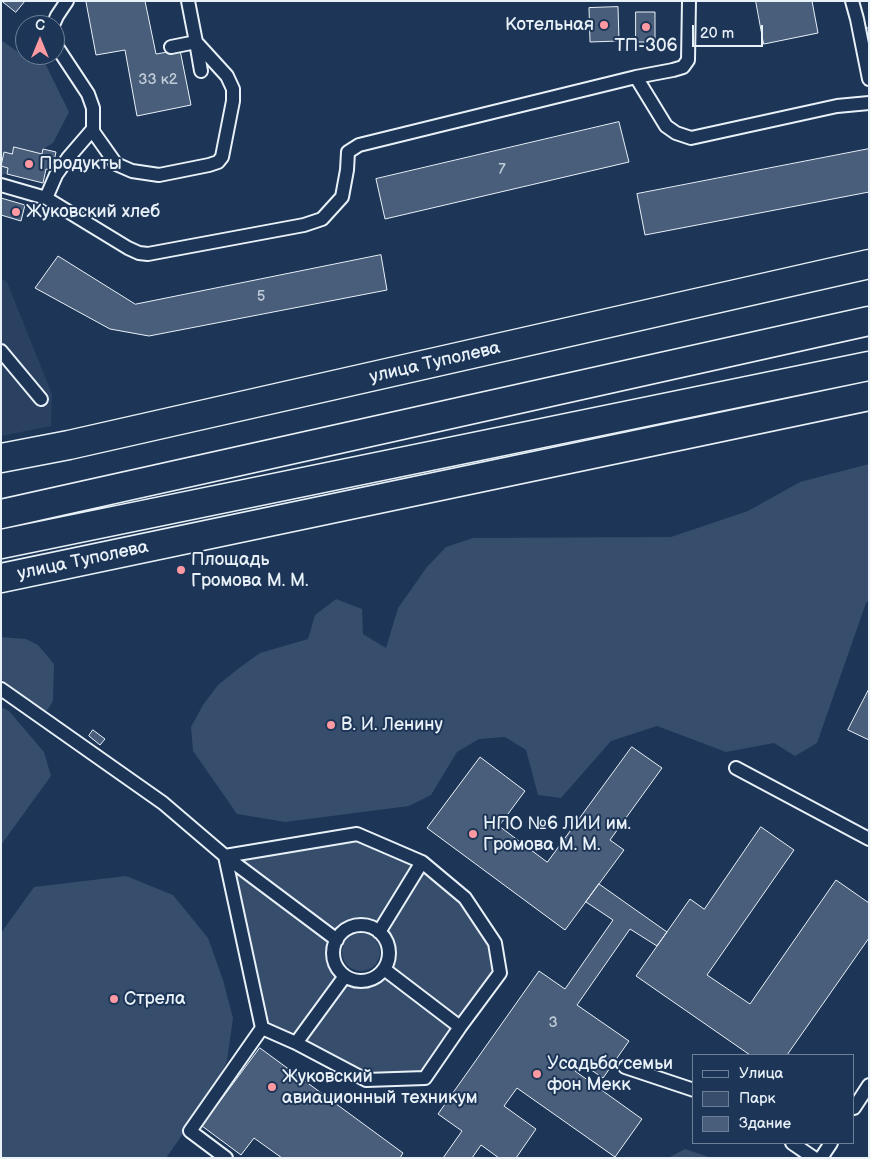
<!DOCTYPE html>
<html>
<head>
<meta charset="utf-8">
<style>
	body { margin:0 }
	#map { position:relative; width:870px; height:1159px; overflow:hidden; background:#1d3557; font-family:"Balsamiq Sans",sans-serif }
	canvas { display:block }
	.frame { position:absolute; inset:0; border:2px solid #e8f1f8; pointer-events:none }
	.legend { position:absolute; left:692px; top:1054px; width:162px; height:90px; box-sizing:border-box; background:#1d3557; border:1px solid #6e8097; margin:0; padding:6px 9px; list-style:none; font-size:15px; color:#e8f1f8 }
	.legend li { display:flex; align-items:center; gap:10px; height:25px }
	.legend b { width:25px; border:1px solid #6e8097 }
	.north { position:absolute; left:15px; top:15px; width:50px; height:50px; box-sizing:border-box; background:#1d3557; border:1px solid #6e8097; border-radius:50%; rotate:0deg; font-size:14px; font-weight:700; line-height:20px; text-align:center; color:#e8f1f8 }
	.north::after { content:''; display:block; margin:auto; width:18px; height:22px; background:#ff9aa2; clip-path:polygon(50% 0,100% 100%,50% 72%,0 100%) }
	.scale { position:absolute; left:692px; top:25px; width:71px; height:22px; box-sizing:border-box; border:2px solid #e8f1f8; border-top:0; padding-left:6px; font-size:15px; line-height:18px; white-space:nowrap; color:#e8f1f8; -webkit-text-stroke:4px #1d3557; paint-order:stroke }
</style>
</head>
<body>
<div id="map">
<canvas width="870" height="1159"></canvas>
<div class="frame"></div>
<ul class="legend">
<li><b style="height:6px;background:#1d3557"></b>Улица</li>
<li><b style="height:14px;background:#374d6c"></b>Парк</li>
<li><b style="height:14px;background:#495e7a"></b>Здание</li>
</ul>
<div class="north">С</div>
<div class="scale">20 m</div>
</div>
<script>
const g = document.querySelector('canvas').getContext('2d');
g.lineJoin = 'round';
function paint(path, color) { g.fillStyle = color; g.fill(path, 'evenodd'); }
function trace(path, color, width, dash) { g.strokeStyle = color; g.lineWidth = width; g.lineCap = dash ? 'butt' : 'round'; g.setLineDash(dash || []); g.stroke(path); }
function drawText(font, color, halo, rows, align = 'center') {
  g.font = font + ' "Balsamiq Sans",sans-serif'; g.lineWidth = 4; g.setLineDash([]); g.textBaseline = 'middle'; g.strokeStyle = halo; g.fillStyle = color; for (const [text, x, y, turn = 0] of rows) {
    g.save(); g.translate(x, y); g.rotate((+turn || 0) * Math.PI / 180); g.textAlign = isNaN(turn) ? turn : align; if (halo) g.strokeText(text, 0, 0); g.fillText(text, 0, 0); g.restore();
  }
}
const built = new Path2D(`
	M1,278L7,282L52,394L51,426L1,436Z`);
const green = new Path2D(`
	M1,40L21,54L25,49V55H41L69,112L53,143L43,149L42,154L14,147L7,174L1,175Z
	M869,464V600L866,603L817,743L795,756L774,743L726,752L657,726L611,741L561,798L538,795L526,750L505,737L479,739L457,752L431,795L409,806L285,822L237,814L193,751L191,727L203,705L218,685L239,668L260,653L308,639L315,615L336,599L362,609L363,634L386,648L398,608L427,567L446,547L473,538L671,537L748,511L800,482Z
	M1,637L26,639L38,645L54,664L53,701L46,712L1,679Z
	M1,707L9,711L44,752L51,776L1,845Z
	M357,835L420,862L379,930C362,921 353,921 338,934L228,856Z
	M227,858L334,940C327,954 331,966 342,976L297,1040L263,1026Z
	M423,865L465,900L493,944L497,972L460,1024L387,968C395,955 392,942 383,930Z
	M126,876L173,895L208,938L223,980L233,1018L227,1061L213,1091L166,1158H1V933L34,887Z
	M342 952a19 19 0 1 1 38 0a19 19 0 1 1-38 0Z
	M384,972L457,1027L422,1076L364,1077L300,1041L345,979C358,984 374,985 384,972Z
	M685,1149L712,1158H668Z`);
const building = new Path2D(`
	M2,1H25L16,12Z
	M92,1H145L156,54L180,50L191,105L137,116L125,50L96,55L86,2Z
	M756,1H812L818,33L764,44Z
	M618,7L619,41L590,42L589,8Z
	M636,12H655V42H636Z
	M869,28V57L863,29Z
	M619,122L629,162L385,219L376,179Z
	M14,147L42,154L43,149L56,152L52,170L46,169L43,183L7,174L8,168L1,166L4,152L12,154Z
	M869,149V192L645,235L637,194Z
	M1,198L25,205L21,221L1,215Z
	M381,255L387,290L149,336L110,329L35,288L58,256L135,304Z
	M869,689V740L848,730Z
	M93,730L105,739L100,745L89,736Z
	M632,747L662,768L610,840L624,850L565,930L427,828L480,757L525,791L499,826L547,862Z
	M761,827L794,850L707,975L750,1004L836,880L869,903V938L787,1055H750L636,976L690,899L704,909Z
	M599,884L667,932L657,946L630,929L577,1005L629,1041L603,1078L581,1063L575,1071L642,1119L615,1157L517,1088L504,1106L536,1129L516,1158H499L481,1145L472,1158H443L462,1131L438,1114L539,971L565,989L613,920L586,902Z
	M260,1048L403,1153L400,1158H282L254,1138L241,1155L202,1126Z`);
const lane = new Path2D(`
	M852,1L857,19L869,79
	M53,25L57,16L67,1
	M55,44L88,94L93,108V129L68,158L56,175L46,198L128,248L139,253L148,254L304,225L322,219L342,197L347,170L348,152L359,145L636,77L666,126L676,133L691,138L837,106L869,103
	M171,47L196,42L201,71
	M636,77L673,70L683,67L688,60L689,1
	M92,130L116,164L132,171L159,175L209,165L218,162L222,157L233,101V89L227,76L196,42L188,1
	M1,185L46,198
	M1,351L41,399
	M1,689L163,803L225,856L337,940
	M736,768L869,839
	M225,856L357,834L422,862L465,898L495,943L500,973L460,1027L425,1078L366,1080L296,1043L262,1028
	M225,856L262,1028L190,1131L226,1158
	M333 953a28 28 0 1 1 56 0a28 28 0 1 1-56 0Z
	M379,932L422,862
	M384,969L460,1027
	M296,1043L345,976
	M625,1067L694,1090
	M854,1108L869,1085
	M792,1143L814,1158
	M821,1158L831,1143`);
const secondary = new Path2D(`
	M1,458L69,445L869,264
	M1,578L869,396`);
const primary = new Path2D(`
	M1,514L869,321
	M1,544L869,366`);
const markers = [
	[604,25,5,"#ff9aa2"],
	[646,27,5,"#ff9aa2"],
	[29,164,5,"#ff9aa2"],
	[16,212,5,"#ff9aa2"],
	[181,570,5,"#ff9aa2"],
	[331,725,5,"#ff9aa2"],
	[473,834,5,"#ff9aa2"],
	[114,999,5,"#ff9aa2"],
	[537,1074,5,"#ff9aa2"],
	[272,1087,5,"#ff9aa2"]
];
const numberNames = [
	["33 к2",158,80],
	["7",502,170],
	["5",261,297],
	["3",553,1023]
];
const poiNames = [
	["Котельная",594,25,"right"],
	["ТП-306",646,46,"center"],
	["Продукты",39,164],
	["Жуковский хлеб",26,212],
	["Площадь",191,560],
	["Громова М. М.",191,581],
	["В. И. Ленину",341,725],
	["НПО №6 ЛИИ им.",483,824],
	["Громова М. М.",483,845],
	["Стрела",124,999],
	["Усадьба семьи",547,1064],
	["фон Мекк",547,1085],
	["Жуковский",282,1077],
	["авиационный техникум",282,1098]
];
const streetNames = [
	["улица Туполева",435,363,-13],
	["улица Туполева",83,561,-12]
];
paint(built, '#2a4162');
paint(green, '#374d6c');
paint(building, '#495e7a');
trace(building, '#e8f1f8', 1);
trace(lane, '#e8f1f8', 16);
trace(secondary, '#e8f1f8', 31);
trace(primary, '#e8f1f8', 31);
trace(lane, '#1d3557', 12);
trace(secondary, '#1d3557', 28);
trace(primary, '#1d3557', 28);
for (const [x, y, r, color] of markers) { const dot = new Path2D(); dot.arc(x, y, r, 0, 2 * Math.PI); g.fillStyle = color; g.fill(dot); trace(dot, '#1d3557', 2); }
drawText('15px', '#c0ccd8', null, numberNames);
drawText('18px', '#e8f1f8', '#1d3557', poiNames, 'left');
drawText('18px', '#e8f1f8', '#1d3557', streetNames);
</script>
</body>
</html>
